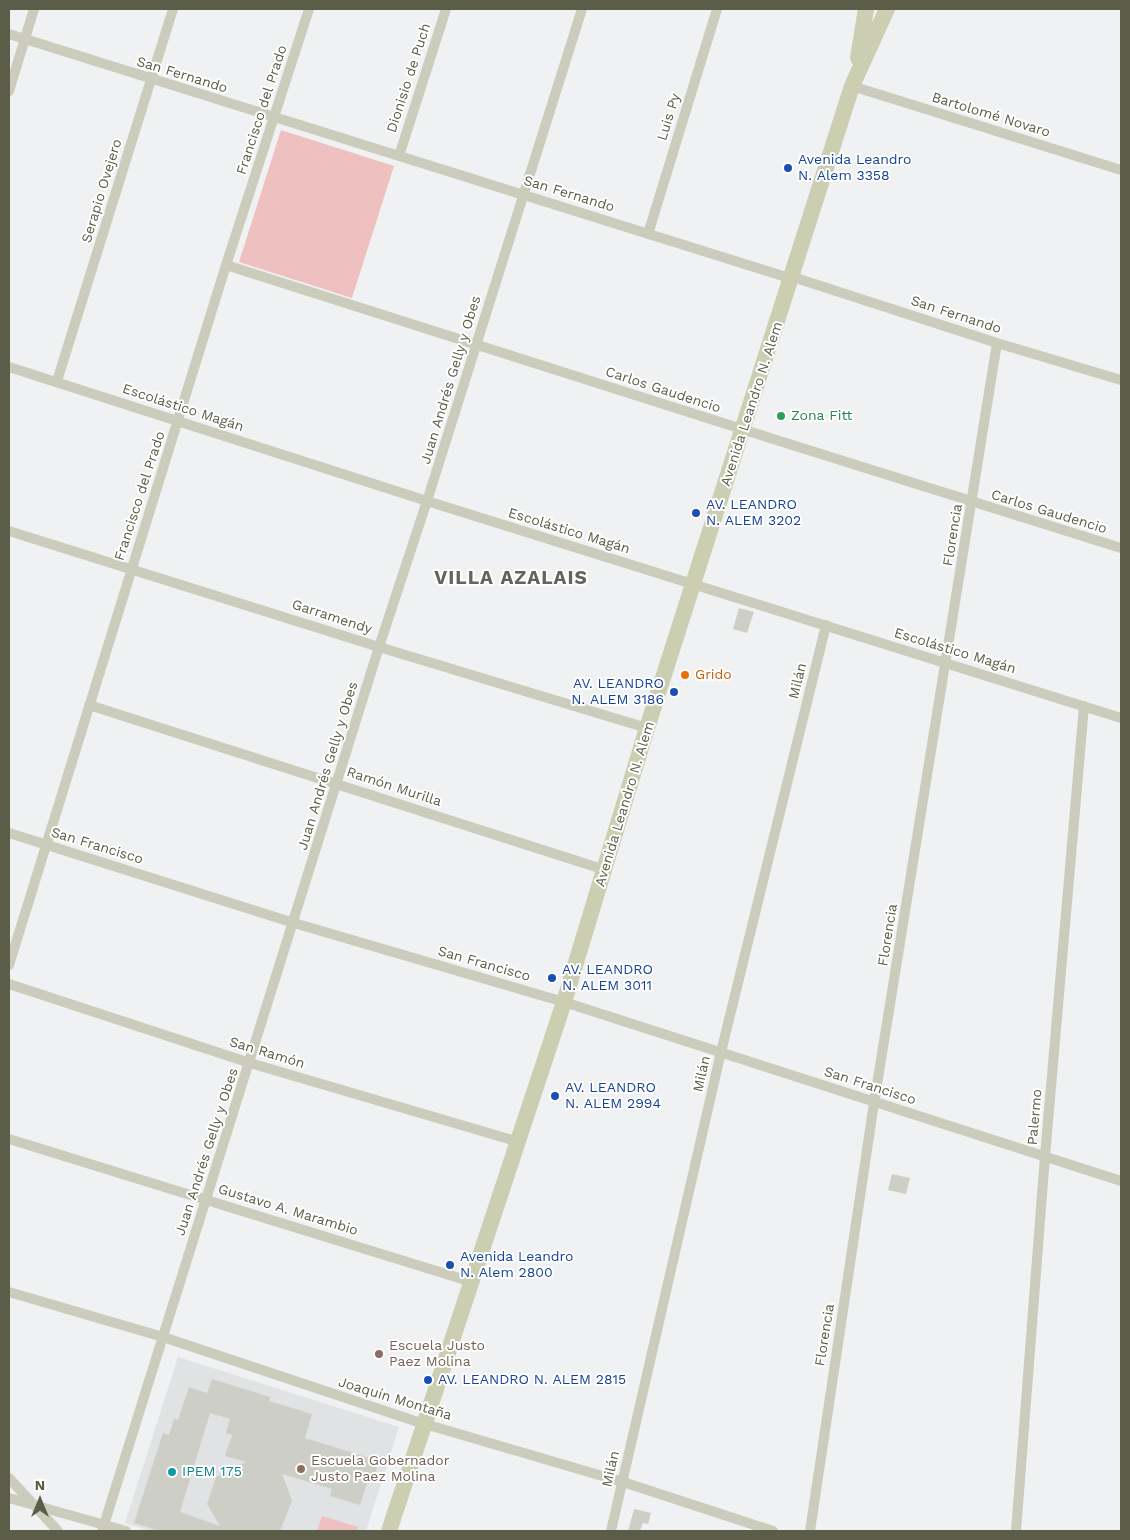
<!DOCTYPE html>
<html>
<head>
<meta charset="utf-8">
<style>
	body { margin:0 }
	#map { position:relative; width:1130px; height:1540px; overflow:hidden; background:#f0f1f2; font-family:"Work Sans",sans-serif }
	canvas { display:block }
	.frame { position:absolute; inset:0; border:10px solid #5b5d48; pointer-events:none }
	.north { position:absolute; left:15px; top:1475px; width:50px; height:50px; -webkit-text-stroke:4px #fff; paint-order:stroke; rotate:0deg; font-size:14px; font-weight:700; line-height:20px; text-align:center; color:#5b5d48 }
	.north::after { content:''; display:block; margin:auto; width:18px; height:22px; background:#5b5d48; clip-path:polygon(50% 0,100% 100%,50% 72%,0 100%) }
</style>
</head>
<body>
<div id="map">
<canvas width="1130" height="1540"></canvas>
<div class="frame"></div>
<div class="north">N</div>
</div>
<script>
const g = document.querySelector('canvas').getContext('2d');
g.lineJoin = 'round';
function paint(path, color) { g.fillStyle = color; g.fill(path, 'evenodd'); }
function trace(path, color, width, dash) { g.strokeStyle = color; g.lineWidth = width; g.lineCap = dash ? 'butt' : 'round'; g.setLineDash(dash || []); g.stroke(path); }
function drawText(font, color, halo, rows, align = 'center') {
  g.font = font + ' "Work Sans",sans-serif'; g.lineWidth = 4; g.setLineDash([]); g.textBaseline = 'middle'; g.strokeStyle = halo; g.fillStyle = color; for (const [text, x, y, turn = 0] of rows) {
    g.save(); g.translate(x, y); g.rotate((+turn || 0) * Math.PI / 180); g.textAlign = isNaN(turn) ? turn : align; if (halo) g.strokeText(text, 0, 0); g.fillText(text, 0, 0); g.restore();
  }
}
const education = new Path2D(`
	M178,1357L399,1427L366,1531H150L125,1523Z`);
const green = new Path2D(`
	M281,130L394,166L352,298L239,262Z
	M322,1516L358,1527L356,1531H317Z`);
const building = new Path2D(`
	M739,608L754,612L747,633L733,629Z
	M892,1174L910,1178L906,1194L888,1190Z
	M212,1379L270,1397L269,1401L312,1414L305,1438L379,1461L373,1481L368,1480L360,1505L330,1496L332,1489L282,1474L292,1501L280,1531H160L134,1523L163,1433L169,1435L174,1419L178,1420L189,1387L207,1393ZM210,1413L230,1419L226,1433L232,1435L225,1456L246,1462L216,1477L207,1504L220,1526L180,1512Z
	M634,1509L651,1513L648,1524L643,1523L640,1531H628Z`);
const minor = new Path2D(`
	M9,34L783,276L799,279L997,343L1121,380
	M852,86L1121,170
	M9,91L34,9
	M399,156L446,9
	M648,234L717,9
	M226,265C524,359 822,456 1121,548
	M9,367L427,501L1121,718
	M57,381L173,9
	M9,531L379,647L647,728
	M89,705L596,867L605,868
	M9,833L294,923L564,1002L1121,1181
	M9,965L226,265L309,9
	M9,984L250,1063L519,1142
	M9,1139L472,1282
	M9,1292L163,1337L418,1422L623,1482L773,1531
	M9,1478L58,1531
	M9,1498L126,1531
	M102,1531L379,647L427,501L582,9
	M611,1531L721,1052L826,625
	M810,1531L874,1103L997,343
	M1016,1531L1045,1156L1084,706`);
const primary = new Path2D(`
	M858,58L866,9
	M389,1531L564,1002L647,728L852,86L887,9`);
const markers = [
	[788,168,5,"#1a4fb4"],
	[781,416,5,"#2e9e5b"],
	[696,513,5,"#1a4fb4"],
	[685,675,5,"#e8710a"],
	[674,692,5,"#1a4fb4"],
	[552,978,5,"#1a4fb4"],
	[555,1096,5,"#1a4fb4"],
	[450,1265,5,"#1a4fb4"],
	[379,1354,5,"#8d6e63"],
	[428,1380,5,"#1a4fb4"],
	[301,1469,5,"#8d6e63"],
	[172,1472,5,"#0f9aa8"]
];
const streetNames = [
	["San Fernando",182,75,17],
	["Dionisio de Puch",409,78,-72],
	["Francisco del Prado",262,110,-72],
	["Bartolomé Novaro",991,115,17],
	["Luis Py",669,117,-73],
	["Serapio Ovejero",102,191,-73],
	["San Fernando",569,194,17],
	["San Fernando",956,315,18],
	["Juan Andrés Gelly y Obes",451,380,-73],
	["Carlos Gaudencio",663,390,18],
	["Avenida Leandro N. Alem",752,404,-72],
	["Escolástico Magán",183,408,18],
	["Francisco del Prado",140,496,-72],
	["Carlos Gaudencio",1049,512,17],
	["Escolástico Magán",569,531,17],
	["Florencia",953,535,-81],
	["Garramendy",332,617,18],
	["Escolástico Magán",955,651,17],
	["Milán",798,681,-76],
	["Juan Andrés Gelly y Obes",328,766,-73],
	["Ramón Murilla",394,787,18],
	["Avenida Leandro N. Alem",625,804,-73],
	["San Francisco",97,846,17],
	["Florencia",888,935,-81],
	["San Francisco",484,964,16],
	["San Ramón",267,1053,17],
	["Milán",702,1074,-77],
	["San Francisco",870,1086,18],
	["Palermo",1035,1117,-85],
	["Juan Andrés Gelly y Obes",207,1152,-72],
	["Gustavo A. Marambio",288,1210,17],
	["Florencia",825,1335,-81],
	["Joaquín Montaña",395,1399,17],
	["Milán",611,1469,-77]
];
const transitNames = [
	["Avenida Leandro",798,160],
	["N. Alem 3358",798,176],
	["AV. LEANDRO",706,505],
	["N. ALEM 3202",706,521],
	["AV. LEANDRO",664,684,"right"],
	["N. ALEM 3186",664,700,"right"],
	["AV. LEANDRO",562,970],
	["N. ALEM 3011",562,986],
	["AV. LEANDRO",565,1088],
	["N. ALEM 2994",565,1104],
	["Avenida Leandro",460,1257],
	["N. Alem 2800",460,1273],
	["AV. LEANDRO N. ALEM 2815",438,1380]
];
const leisureNames = [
	["Zona Fitt",791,416]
];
const foodNames = [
	["Grido",695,675]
];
const educationNames = [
	["Escuela Justo",389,1346],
	["Paez Molina",389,1362],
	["Escuela Gobernador",311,1461],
	["Justo Paez Molina",311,1477]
];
const cultureNames = [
	["IPEM 175",182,1472]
];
const districtNames = [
	["VILLA AZALAIS",511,578]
];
paint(education, '#e1e2e3');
paint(green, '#efc0c0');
paint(building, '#cdcfc7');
trace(minor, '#cbccbc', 10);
trace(primary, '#cbceb0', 16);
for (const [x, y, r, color] of markers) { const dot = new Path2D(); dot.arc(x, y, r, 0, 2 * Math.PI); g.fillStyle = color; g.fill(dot); trace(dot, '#fff', 2); }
drawText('14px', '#5b5d48', '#fff', streetNames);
drawText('14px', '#164399', '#fff', transitNames, 'left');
drawText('14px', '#27864d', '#fff', leisureNames, 'left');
drawText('14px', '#c56008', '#fff', foodNames, 'left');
drawText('14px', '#785e54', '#fff', educationNames, 'left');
drawText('14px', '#0d838f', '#fff', cultureNames, 'left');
g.letterSpacing = '1px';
drawText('bold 19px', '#63655c', '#fff', districtNames);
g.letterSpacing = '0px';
</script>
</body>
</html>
